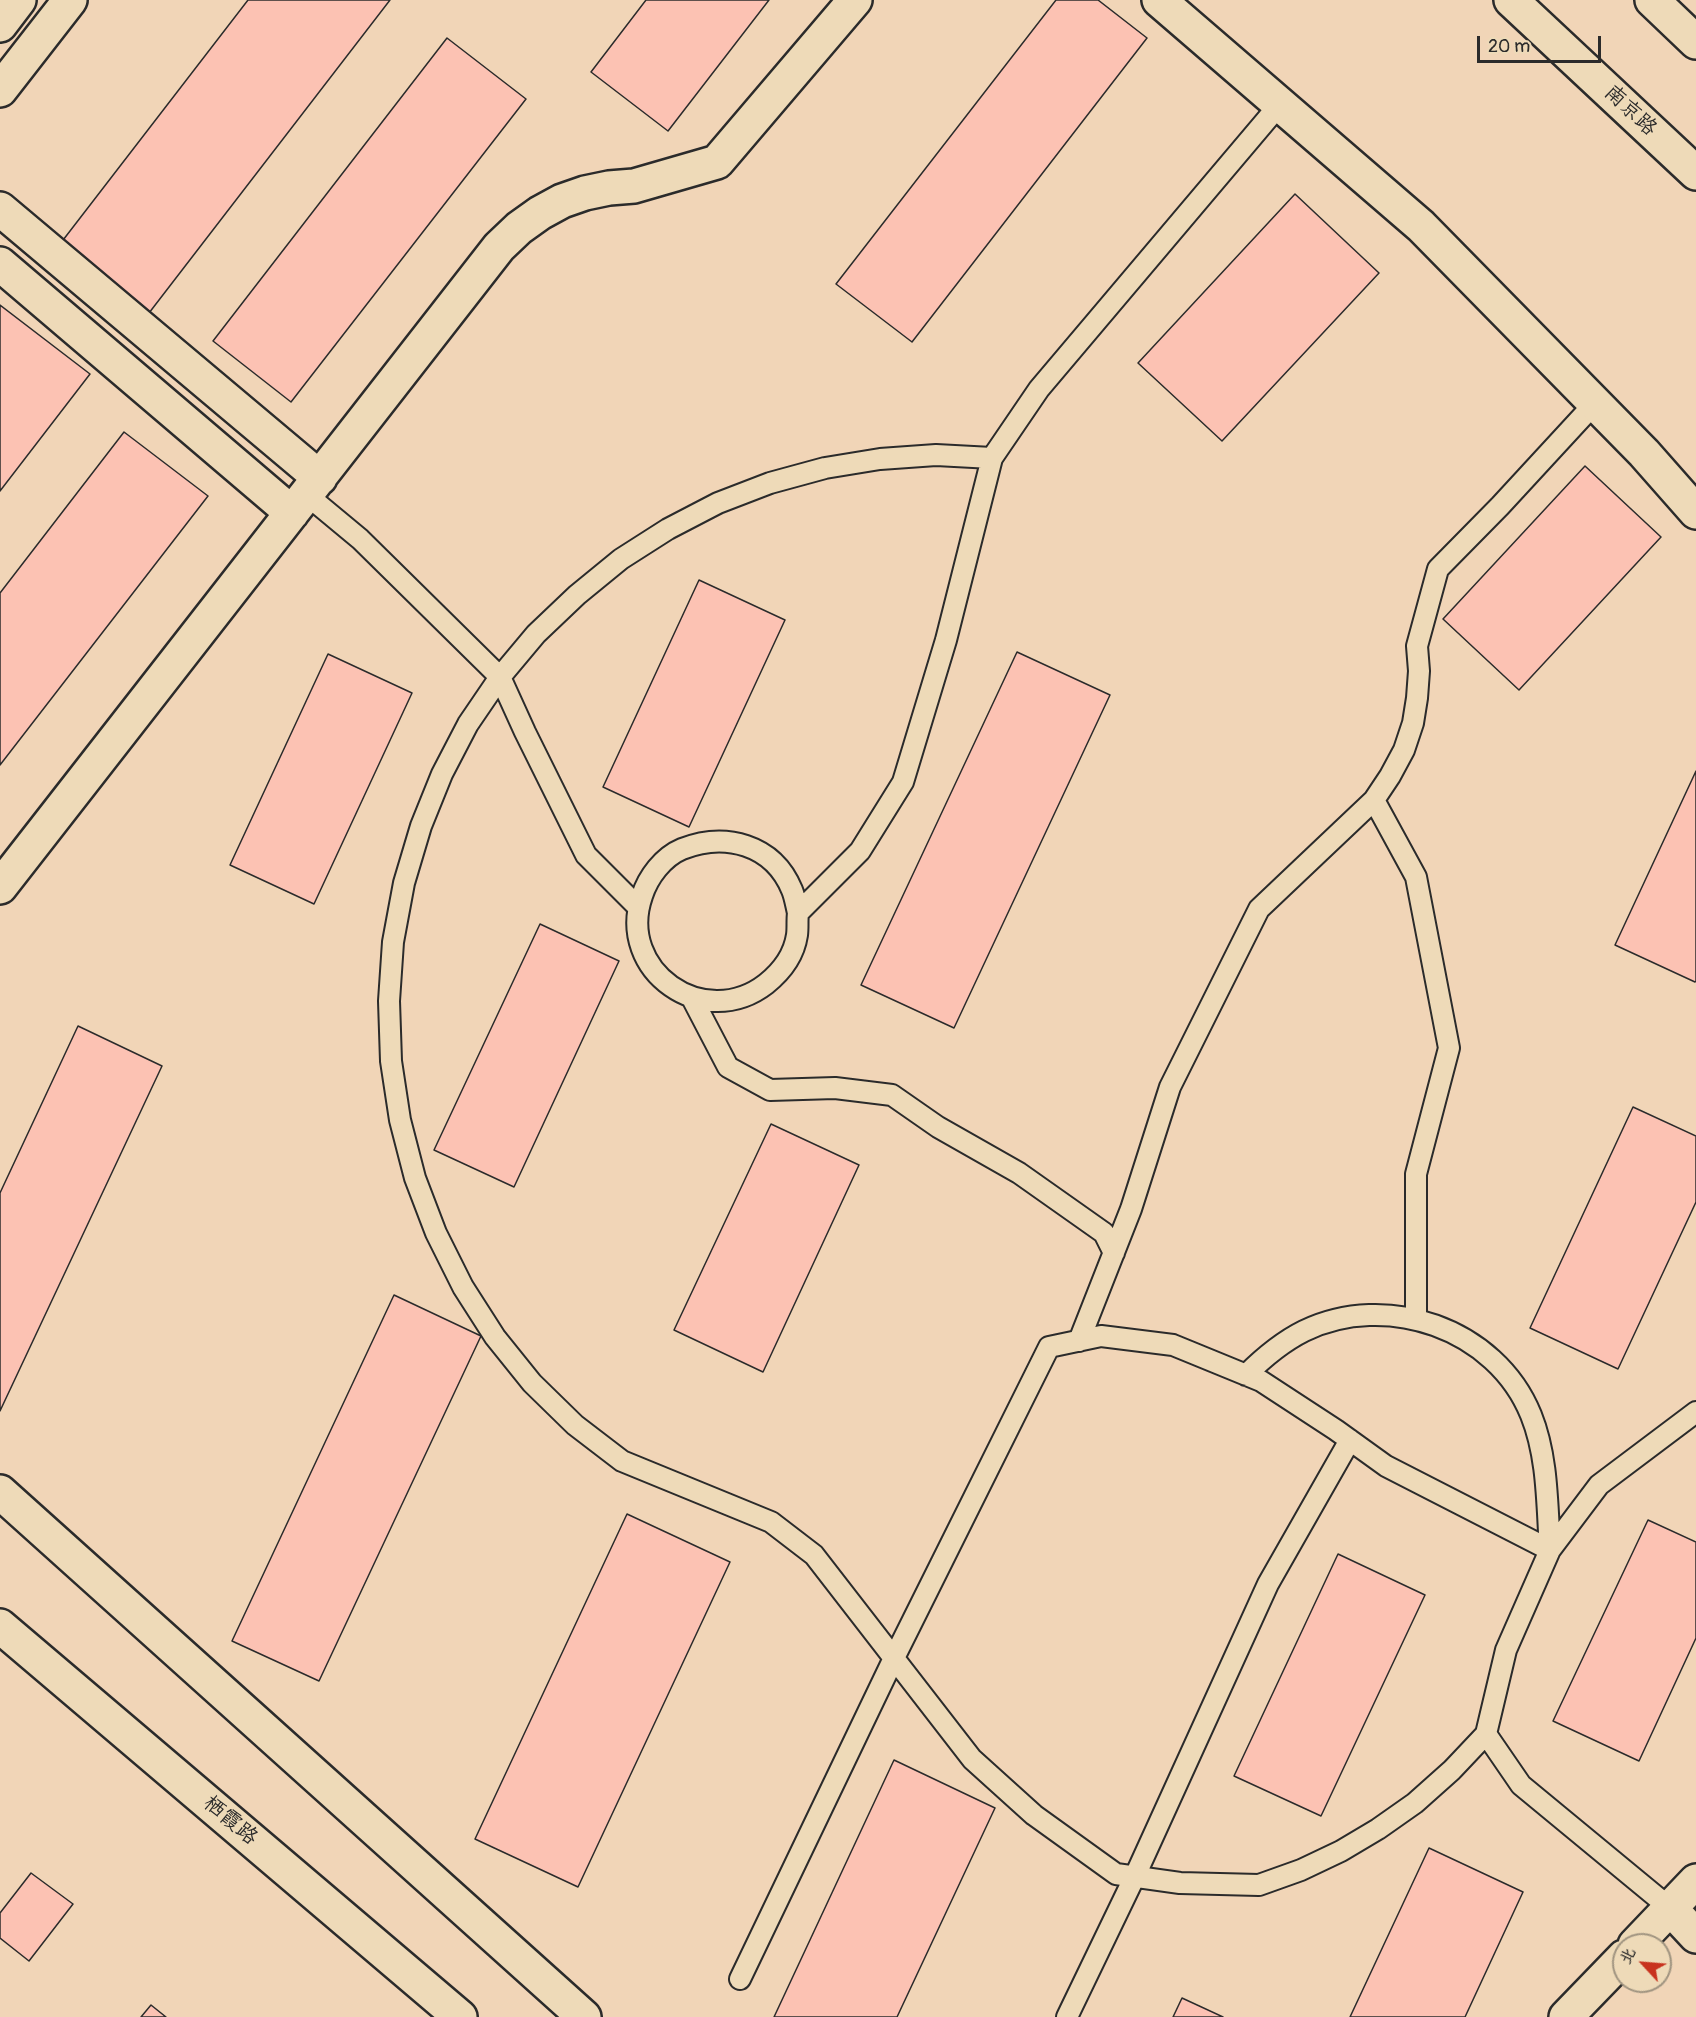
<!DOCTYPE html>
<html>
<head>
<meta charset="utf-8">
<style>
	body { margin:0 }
	#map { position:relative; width:1696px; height:2017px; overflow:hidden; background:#f1d5b7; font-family:Pangolin,"LXGW WenKai TC",sans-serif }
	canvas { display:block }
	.north { position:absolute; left:1612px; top:1933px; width:60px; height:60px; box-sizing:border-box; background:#eedab8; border:2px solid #a09480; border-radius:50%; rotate:296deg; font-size:16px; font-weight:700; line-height:24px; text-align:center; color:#2b2b2b }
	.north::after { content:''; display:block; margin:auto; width:21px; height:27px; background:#c8321e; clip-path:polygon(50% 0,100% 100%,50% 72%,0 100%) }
	.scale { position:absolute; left:1477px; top:36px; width:124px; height:27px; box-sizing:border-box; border:3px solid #2b2b2b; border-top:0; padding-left:8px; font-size:18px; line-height:21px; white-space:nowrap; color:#2b2b2b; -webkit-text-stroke:4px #eedab8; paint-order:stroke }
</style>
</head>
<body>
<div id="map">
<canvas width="1696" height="2017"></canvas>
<div class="north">北</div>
<div class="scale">20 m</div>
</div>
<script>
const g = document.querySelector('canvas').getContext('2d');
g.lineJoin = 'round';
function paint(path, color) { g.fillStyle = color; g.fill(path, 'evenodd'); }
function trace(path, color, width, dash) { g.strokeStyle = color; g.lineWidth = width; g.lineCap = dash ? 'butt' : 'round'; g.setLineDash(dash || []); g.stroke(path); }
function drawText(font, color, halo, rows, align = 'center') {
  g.font = font + ' Pangolin,"LXGW WenKai TC",sans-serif'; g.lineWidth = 4.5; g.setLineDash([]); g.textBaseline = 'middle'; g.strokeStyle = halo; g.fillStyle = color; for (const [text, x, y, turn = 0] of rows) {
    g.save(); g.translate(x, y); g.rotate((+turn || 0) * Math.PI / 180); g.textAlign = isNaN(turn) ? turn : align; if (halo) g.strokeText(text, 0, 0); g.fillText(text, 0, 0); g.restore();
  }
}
const building = new Path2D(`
	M248,0H390L149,313L60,244Z
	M646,0H769L668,131L591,72Z
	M1056,0H1098L1147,38L912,342L836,284Z
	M447,38L526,99L291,402L213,341Z
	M1295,194L1379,273L1222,441L1138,363Z
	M0,305L90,374L0,491Z
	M124,432L208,496L0,765V593Z
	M1585,466L1661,537L1519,690L1443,619Z
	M699,580L785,620L689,827L603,787Z
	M1017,652L1110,695L954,1028L861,985Z
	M328,654L412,693L314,904L230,865Z
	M1696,771V981L1695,982L1615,945Z
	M540,924L619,961L514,1187L434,1150Z
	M78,1026L162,1066L0,1411V1193Z
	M1633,1107L1696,1136V1202L1618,1369L1530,1328Z
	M771,1124L859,1165L763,1372L674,1330Z
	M394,1295L481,1336L319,1681L232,1641Z
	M627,1514L730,1562L578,1887L475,1839Z
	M1648,1520L1696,1542V1638L1639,1761L1553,1721Z
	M1338,1554L1425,1595L1321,1816L1234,1776Z
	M894,1760L995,1808L897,2017H774Z
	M1429,1848L1523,1892L1465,2017H1350Z
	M31,1873L73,1904L29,1961L0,1938V1913Z
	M1182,1998L1223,2017H1173Z
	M151,2005L166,2017H141Z`);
const lane = new Path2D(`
	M992,458L936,455L880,459L825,468L770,483L718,503L668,529L621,559L577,595L536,634L500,677L468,724L442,774L421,826L404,883L393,942L389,1001L391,1061L400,1120L415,1178L436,1233L463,1287L495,1337L532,1383L575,1425L622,1461L771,1522L814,1555L972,1759L1034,1815L1116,1874L1180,1883L1259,1885L1301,1870L1341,1851L1378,1829L1415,1803L1452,1770L1486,1734L1506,1650L1550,1550L1599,1485L1696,1412
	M307,495L360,539L500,677L525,732L586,855L638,907
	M1374,800L1416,877L1449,1048L1416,1174V1318
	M798,913C796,905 795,897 792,890C773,844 725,832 682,849C663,857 648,877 642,896C616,971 704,1032 766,984C781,972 794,955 797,935C798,928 797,920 798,913L860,851L903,782L946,640L992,458L1039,389L1280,104
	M692,998L728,1067L770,1090L835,1088L892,1095L938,1127L1019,1173L1104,1233L1114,1253
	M1079,1341L1131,1209L1170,1087L1259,909L1374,800L1390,776L1404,750L1413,723L1417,698L1419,671L1417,646L1438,569L1500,506L1595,403
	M1246,1375C1263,1358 1282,1342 1304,1331C1386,1291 1496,1328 1531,1415C1548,1457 1547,1505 1550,1550
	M1486,1734L1521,1785L1670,1908
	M740,1979L894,1658L1049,1347L1101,1336L1173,1345L1261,1381L1336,1430L1386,1466L1550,1550
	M1067,2017L1135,1876L1268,1584L1350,1440`);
const street = new Path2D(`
	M1159,0L1421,226L1644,453L1696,512
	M0,209L320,478
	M0,264L292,513
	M0,887L499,247L519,228L540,213L562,201L585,193L609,188L634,186L717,162L855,0
	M0,1492L584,2017
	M1670,1908L1696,1936
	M1635,1945L1696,1881
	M1566,2017L1624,1957`);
const secondary = new Path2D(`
	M1511,0L1696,173
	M1652,0L1696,42
	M0,25L19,0
	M0,90L70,0
	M0,1626L460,2017`);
const streetNames = [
	["南京路",1630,111,43],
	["栖霞路",230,1821,40]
];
paint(building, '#fcc2b3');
trace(building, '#2b2b2b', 1.5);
trace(lane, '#2b2b2b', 24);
trace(street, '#2b2b2b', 38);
trace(secondary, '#2b2b2b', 38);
trace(lane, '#eedab8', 20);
trace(street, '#eedab8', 33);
trace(secondary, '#eedab8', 33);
drawText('21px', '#2b2b2b', '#eedab8', streetNames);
</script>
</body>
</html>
